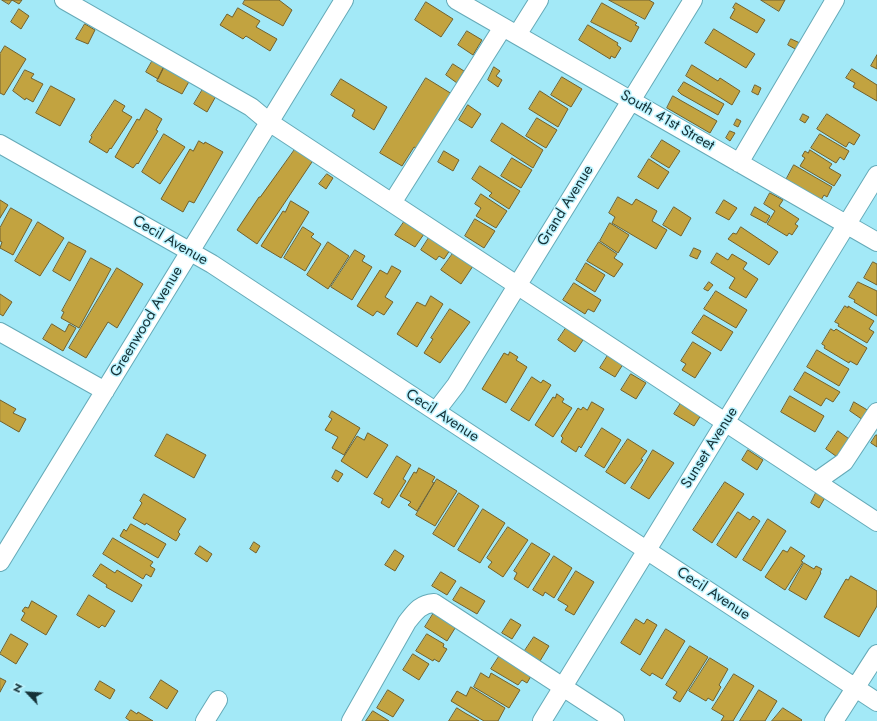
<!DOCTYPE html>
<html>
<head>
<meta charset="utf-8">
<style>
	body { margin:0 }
	#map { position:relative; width:877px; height:721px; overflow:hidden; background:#a3e9f7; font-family:Jost,sans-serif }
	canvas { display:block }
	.north { position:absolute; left:8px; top:673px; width:40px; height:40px; -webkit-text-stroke:3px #bdf4ff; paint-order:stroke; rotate:295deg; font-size:11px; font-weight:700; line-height:16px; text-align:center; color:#153238 }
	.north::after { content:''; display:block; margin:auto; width:14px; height:18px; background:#153238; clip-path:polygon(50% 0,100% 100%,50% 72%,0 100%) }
</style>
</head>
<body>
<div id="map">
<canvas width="877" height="721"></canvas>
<div class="north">N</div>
</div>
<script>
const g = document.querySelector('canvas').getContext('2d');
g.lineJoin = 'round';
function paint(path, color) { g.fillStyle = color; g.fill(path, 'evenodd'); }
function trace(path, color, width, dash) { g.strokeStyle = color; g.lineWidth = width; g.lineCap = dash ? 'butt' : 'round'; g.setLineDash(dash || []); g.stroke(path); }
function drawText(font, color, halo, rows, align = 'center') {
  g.font = font + ' Jost,sans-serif'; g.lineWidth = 3; g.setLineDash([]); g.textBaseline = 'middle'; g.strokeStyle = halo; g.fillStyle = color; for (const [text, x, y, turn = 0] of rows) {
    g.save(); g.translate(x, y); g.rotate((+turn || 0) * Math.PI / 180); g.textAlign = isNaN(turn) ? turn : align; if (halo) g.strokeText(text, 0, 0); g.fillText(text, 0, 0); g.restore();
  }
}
const building = new Path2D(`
	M2,0H22L19,4L12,0L9,4Z
	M245,0H279L292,10L283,26L243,4Z
	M609,0H649L654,3L645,19Z
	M761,0H785L779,11Z
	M426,2L453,19L441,37L415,20Z
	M602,3L637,23L635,25L639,27L631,42L591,22Z
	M736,3L765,20L757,33L730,18L735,9L733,8Z
	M238,8L260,21L256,27L277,39L270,51L246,36L243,39L220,25L227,14L232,17Z
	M19,9L29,16L21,29L11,22Z
	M85,24L95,30L88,44L76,39Z
	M588,25L618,43L617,45L621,48L615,58L611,56L610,59L579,40Z
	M714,29L755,54L746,68L705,43Z
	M467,31L482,40L473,55L458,45Z
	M791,39L800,43L797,50L788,45Z
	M5,46L26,59L4,95L0,93V54Z
	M877,55V69L871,66Z
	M154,58L166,63L158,79L146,72Z
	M166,63L191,78L182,94L157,81Z
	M453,64L464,71L457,83L446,75Z
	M692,65L718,81L720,78L740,91L732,105L686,76Z
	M494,67L500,71L496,76L502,80L498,87L488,80Z
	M852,69L877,85V101L853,87L855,83L846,78Z
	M25,70L34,74L31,78L43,84L33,102L26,98L25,100L13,91Z
	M562,77L582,89L571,107L551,95Z
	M426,78L452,94L420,150L414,147L402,166L380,153Z
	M341,79L387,107L374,130L352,116L355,110L331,95Z
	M684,82L724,104L718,115L681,94L678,91Z
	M755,85L761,88L758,95L752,92Z
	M51,86L75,99L60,126L36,113Z
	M203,89L216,96L207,112L194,104Z
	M540,91L568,109L558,127L529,109Z
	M673,96L717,121L710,133L667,108Z
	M115,100L125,106L122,111L132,117L111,149L110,148L107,153L89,142L92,137L91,136Z
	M468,105L481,114L472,128L459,120Z
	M146,109L162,119L156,130L158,131L138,164L137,163L133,168L115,157L137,119L139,120Z
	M803,114L809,117L805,123L800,120Z
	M827,114L860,135L854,145L849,142L846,147L817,129Z
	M537,118L557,130L546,148L526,136Z
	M737,119L741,121L738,127L734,125Z
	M502,123L543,150L533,168L491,141Z
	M730,131L735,133L730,141L726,138Z
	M164,134L185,147L160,184L142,172Z
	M820,134L849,151L844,160L840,157L836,163L811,148Z
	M662,140L680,151L669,168L651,157Z
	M199,141L204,144L205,142L223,152L194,203L189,201L183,212L161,199L190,149L193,151Z
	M296,148L314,159L257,244L237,230L259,197H260Z
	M810,150L832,164L829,168L841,175L834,186L800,166L805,158L802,156L805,151L808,153Z
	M444,151L459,160L453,171L438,162Z
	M512,158L532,170L521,188L501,176Z
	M649,159L669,172L658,189L638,177Z
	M794,165L832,187L827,197L824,195L821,200L786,180Z
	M480,166L520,191L509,209L489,196L492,193L472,179Z
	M327,174L333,178L326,189L319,184Z
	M770,193L783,200L779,206L799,219L795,224L798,226L792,235L789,233L787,236L767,224L775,211L764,204Z
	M481,194L507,211L496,228L476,216L481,208L475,204Z
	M618,197L632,205L636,199L657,211L652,221L667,230L656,249L612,223L615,217L609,213Z
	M0,200L8,205L0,218Z
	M724,200L737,208L729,220L716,213Z
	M291,201L309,212L281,258L261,246L283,211L285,212Z
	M674,207L691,218L681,236L663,225Z
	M755,207L770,216L766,223L751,215Z
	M11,208L32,220L13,255L0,248L2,242L0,241V228Z
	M475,219L495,231L484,248L465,236Z
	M38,222L64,238L40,276L15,261Z
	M404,222L424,234L415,247L395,235Z
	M610,223L629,235L618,253L600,241Z
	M303,227L314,234L311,237L321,244L305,271L284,258Z
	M741,227L778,252L769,265L728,239L733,233L736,234Z
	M432,233L452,247L444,259L439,256L436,260L421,250Z
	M69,242L86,251L70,281L53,271Z
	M328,242L349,256L328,289L307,275Z
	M599,242L617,254L614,258L623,264L614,277L587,261Z
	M694,248L701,251L697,259L690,256Z
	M355,250L365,256L362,261L372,267L352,300L331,287Z
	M454,252L473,266L461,284L441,270Z
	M717,253L728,260L732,254L747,263L743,269L758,279L746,298L729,288L735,278L711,263Z
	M91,258L111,269L79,328L61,318L64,312L62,311Z
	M873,262L877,264V285L864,278Z
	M586,263L605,275L595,292L576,280Z
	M392,266L401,271L385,297L393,302L384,315L377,311L373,316L357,306L380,270L387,274Z
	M117,268L143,284L117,328L108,322L86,358L69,348Z
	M709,282L713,285L708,291L704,289Z
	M858,282L877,291V316L854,302L855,300L849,297Z
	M574,283L601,300L594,312L588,309L585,314L563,300Z
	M716,291L747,310L736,328L704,309Z
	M0,294L12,302L3,316L0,314Z
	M431,296L443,304L417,347L397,334L417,302L425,306Z
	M845,306L848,308V306L874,321L869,329L874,332L867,343L838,326L839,324L835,322Z
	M450,309L470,322L440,363L424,353L433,339L431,338Z
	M704,315L733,332L721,351L692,333Z
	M52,324L65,332L69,324L76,328L63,351L43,339Z
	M566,328L583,340L575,352L558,340Z
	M831,329L834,331L836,329L867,348L857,365L850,361L849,363L824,348L825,346L822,344Z
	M693,342L711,353L695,378L682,370L686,364L681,361Z
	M817,350L849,369L839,386L807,367Z
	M510,352L518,357L516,360L527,367L506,403L482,389L504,353L508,355Z
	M610,352L625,361L615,377L600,368Z
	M805,372L840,392L833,402L826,398L821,406L794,390Z
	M631,374L646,383L636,399L621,390Z
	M532,377L541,383L543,380L551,385L529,421L511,410Z
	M557,394L564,399L562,402L572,408L553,437L535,425L553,397L555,398Z
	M790,396L824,416L815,432L781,412Z
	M0,400L16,409L13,413L26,419L19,432L0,421Z
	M683,400L703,412L694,426L674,414Z
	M592,402L604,409L581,448L579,446L576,452L561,442L563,438L561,436L578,408L581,410L583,407L587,410Z
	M854,402L869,411L863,420L850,411Z
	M332,411L360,428L344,455L332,448L338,437L325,430L332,419L329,417Z
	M602,428L621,440L604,468L585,456Z
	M838,431L852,441L840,459L826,449Z
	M368,433L388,445L367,478L341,461L357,436L364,440Z
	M167,434L206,455L194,478L155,456Z
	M876,435H877V447L871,443Z
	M628,439L647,451L641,459L643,460L625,484L606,472Z
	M653,450L674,463L649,499L631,488Z
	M748,450L763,460L757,470L742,460Z
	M397,456L411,465L403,479L406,481L389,508L381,503L383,499L374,494Z
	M419,468L435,477L432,482L434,483L417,511L408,505L411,502L400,496L414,472L416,473Z
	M336,470L343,474L338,482L332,478Z
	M437,479L457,491L435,526L416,515Z
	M725,482L744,494L712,543L693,530Z
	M818,489L827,494L819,508L811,503Z
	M459,493L479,506L454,547L433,534Z
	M144,494L186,519L178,532L180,534L176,541L146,523L145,525L133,518L142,503L140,501Z
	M483,509L505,523L480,563L458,550Z
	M738,512L750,520L753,516L760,521L736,558L717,545Z
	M768,519L786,531L761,571L743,560Z
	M131,524L166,544L158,558L120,536L124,529L126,531Z
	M508,527L528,540L503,577L488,567L492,562L487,558Z
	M113,538L153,562L150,566L155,569L151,577L146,574L143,579L103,554Z
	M254,542L260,546L256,553L250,549Z
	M532,543L550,554L528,588L514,579L517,573L514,571Z
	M200,546L212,554L207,562L195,554Z
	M791,547L805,556L801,561L803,562L785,590L765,577L783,550L787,552Z
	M395,550L404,556L395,571L385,565Z
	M554,556L572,568L554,598L545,592L543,596L533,590Z
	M804,563L814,569L816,566L822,569L820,572L821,573L806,600L789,590Z
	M101,564L115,573L117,570L142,585L132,602L106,587L107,585L93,576Z
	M576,571L594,582L574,615L565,610L568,606L558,600Z
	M441,572L456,581L447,595L432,586Z
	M851,576L877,591V606L859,637L824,617L846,579L848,580Z
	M461,587L485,601L477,614L453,600Z
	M89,595L115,611L105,627L102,625L99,628L77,615Z
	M32,601L57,616L46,635L21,620L25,613L22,611L25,607L28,608Z
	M435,611L457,625L447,641L425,627Z
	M511,619L521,625L512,639L502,633Z
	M636,619L644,624L647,619L657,625L640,655L621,643Z
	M666,629L685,641L662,679L652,673L650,676L641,670Z
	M11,634L28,644L16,664L0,654Z
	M427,634L444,644L443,647L447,649L439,662L434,659L433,661L416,651Z
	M534,637L549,646L540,661L524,652Z
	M690,646L708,657L680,702L673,698L677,692L666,685Z
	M502,652L534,671L527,683L522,680L518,685L491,669Z
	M413,654L429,664L419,680L403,670Z
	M710,658L728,669L719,685L721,687L713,701L708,698L706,701L689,691Z
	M481,673L489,678L491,673L520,690L509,708L474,687Z
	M734,674L754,686L733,721H721L724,716L712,709Z
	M0,678L6,681L0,692Z
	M161,680L178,691L167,709L150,698Z
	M100,681L115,690L110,699L95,690Z
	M471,687L505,708L498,721H484L451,701L457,691L466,696Z
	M388,690L404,700L393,717L377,708Z
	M759,690L777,701L765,721H740Z
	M457,708L465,713L479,721H449Z
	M783,708L802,720L801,721H772Z
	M131,710L137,714L138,712L153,721H130L126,718Z
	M373,711L386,719L389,721H366Z`);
const minor = new Path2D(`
	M64,0L251,107L269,122L877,522
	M456,0L877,242
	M517,35L539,0
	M0,144L212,264L877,702
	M739,163L835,0
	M392,203L503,27
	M0,332L105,391
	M436,411L456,385L693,0
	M817,481L844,462L877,412
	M0,562L344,0
	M205,721L218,700
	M351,721L407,622C415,612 420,604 434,603L615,721
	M542,721L877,175
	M834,721L877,654`);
const streetNames = [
	["South 41st Street",667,121,30],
	["Grand Avenue",566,206,-58],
	["Cecil Avenue",170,241,30],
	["Greenwood Avenue",147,322,-59],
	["Cecil Avenue",442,416,33],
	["Sunset Avenue",710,448,-58],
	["Cecil Avenue",713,594,33]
];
paint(building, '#c2a340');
trace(building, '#71612e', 1);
trace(minor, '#65aab8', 20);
trace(minor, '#fff', 18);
drawText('15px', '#153238', '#bdf4ff', streetNames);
</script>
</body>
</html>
